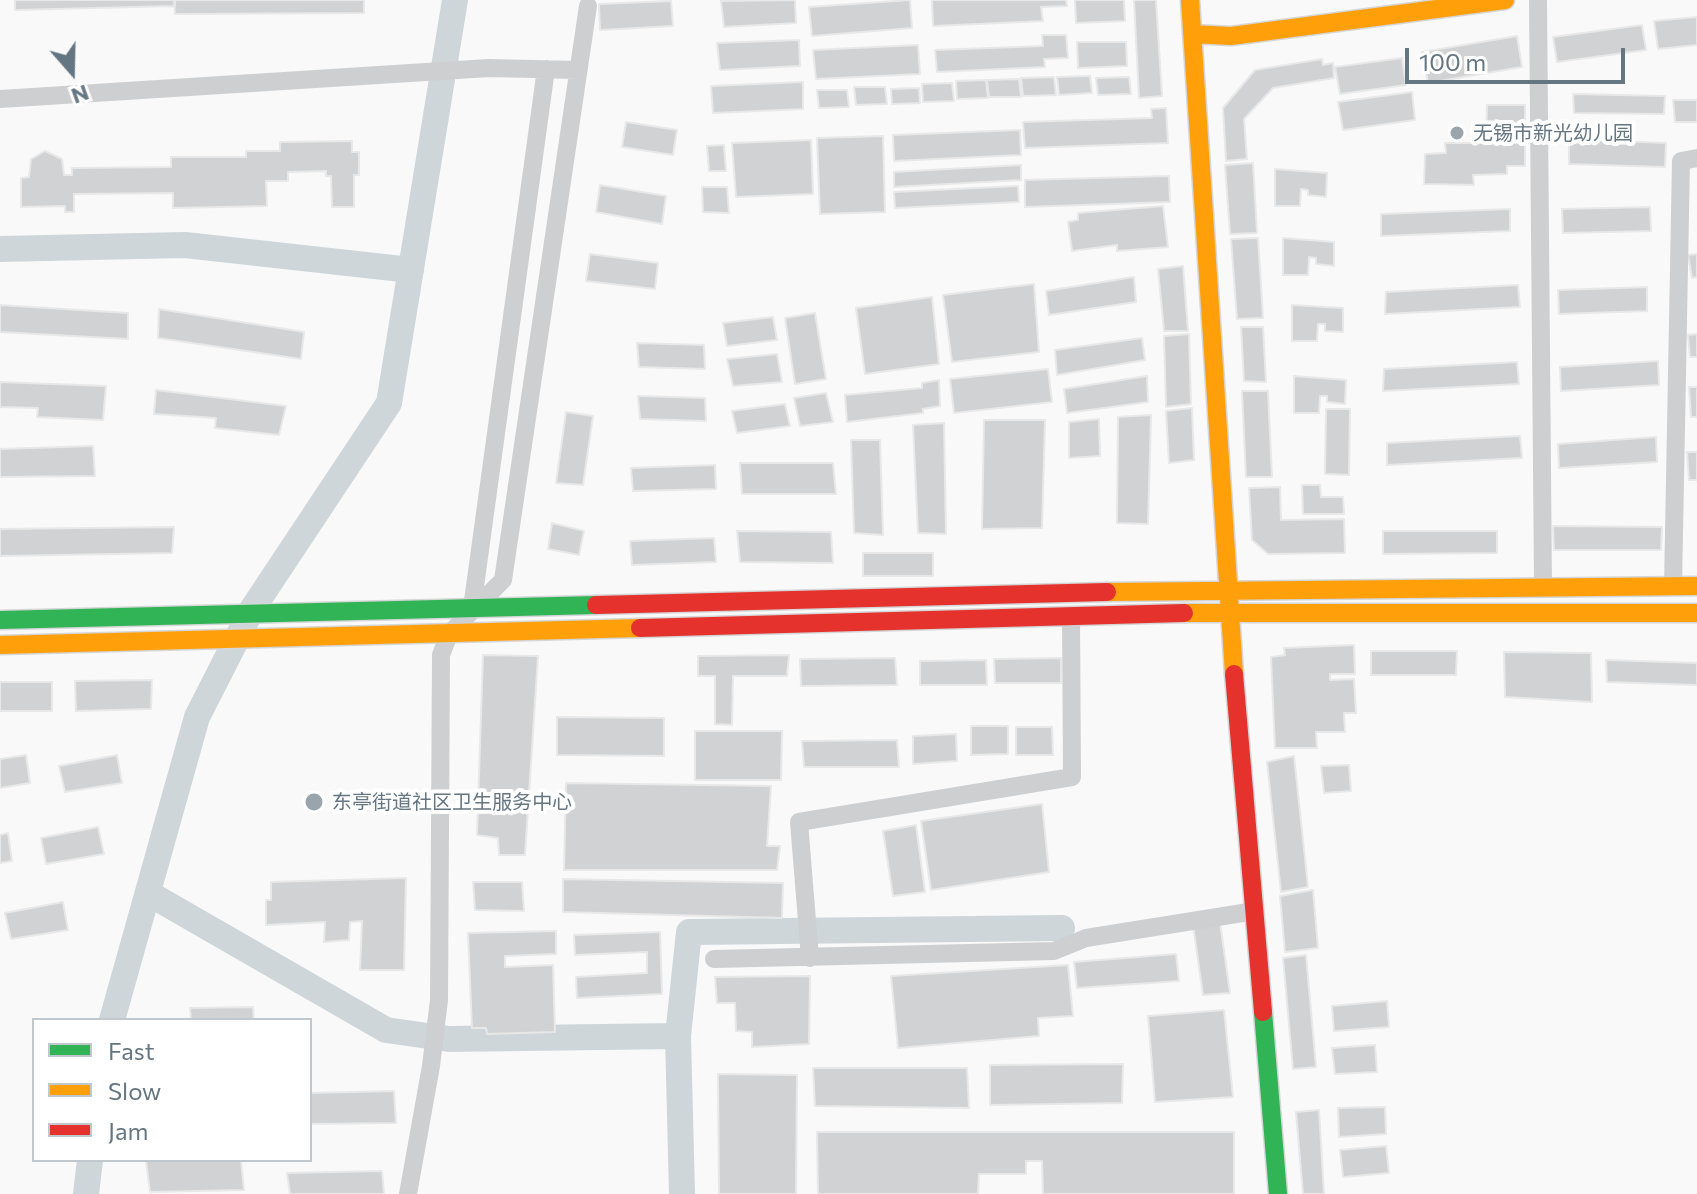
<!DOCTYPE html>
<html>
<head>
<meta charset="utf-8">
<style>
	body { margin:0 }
	#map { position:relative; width:1697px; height:1194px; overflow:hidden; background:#f9f9f9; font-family:Commissioner,sans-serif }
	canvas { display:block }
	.legend { position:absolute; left:32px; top:1018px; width:280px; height:144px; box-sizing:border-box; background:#fff; border:2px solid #c1c8cd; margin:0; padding:10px 14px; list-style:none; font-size:24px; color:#657683 }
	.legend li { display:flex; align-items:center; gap:16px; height:40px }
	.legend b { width:40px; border:2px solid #c1c8cd }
	.north { position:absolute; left:32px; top:32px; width:80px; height:80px; -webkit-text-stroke:6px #fff; paint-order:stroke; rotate:160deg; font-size:22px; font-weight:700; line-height:32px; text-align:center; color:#657683 }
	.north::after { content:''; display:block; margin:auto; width:28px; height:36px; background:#657683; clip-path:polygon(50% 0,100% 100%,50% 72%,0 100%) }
	.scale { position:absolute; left:1405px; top:48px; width:220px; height:36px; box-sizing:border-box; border:4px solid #657683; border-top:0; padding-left:10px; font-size:24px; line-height:28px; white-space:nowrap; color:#657683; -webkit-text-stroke:6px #fff; paint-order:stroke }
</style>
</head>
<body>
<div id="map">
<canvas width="1697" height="1194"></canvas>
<ul class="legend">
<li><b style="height:10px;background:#30b455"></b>Fast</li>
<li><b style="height:10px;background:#ff9f0a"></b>Slow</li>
<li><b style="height:10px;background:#e5322d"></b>Jam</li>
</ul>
<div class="north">N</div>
<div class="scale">100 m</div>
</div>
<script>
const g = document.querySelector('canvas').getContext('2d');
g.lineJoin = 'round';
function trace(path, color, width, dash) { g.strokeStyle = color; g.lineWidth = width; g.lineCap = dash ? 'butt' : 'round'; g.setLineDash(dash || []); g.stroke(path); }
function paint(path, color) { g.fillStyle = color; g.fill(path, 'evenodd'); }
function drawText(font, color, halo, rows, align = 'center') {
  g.font = font + ' Commissioner,"Noto Sans SC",sans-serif'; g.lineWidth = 8; g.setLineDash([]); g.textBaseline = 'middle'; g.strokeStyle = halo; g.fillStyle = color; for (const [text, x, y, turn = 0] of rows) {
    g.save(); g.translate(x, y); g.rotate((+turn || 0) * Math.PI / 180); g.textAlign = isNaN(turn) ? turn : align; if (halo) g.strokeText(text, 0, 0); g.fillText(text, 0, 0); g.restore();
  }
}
const river = new Path2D(`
	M0,249L185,245L411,270
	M148,893L386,1030L449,1039L678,1036L682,1194
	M112,1020L197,717L251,611L389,403L455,0
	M678,1036L689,932L1062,928
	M86,1194L90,1160`);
const building = new Path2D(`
	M15,0H175V6L15,10Z
	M174,0H364V13L175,14Z
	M795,0L796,23L724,27L721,1Z
	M910,0L912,28L812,36L809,7Z
	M932,0H1066L1067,6L1041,7L1043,21L933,26Z
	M1075,0H1124L1125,21L1076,23Z
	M1134,0H1156L1162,96L1139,98Z
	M671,1L673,26L600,30L599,4Z
	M1697,17V45L1658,49L1654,21Z
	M1642,25L1646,50L1557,62L1553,37Z
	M1042,35H1066L1068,58L1044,59L1045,67L937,72L935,50L1043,46Z
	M1517,36L1522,67L1428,83L1422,52Z
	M799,40L800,66L720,70L717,43Z
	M1077,42H1126L1127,66L1078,68Z
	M918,45L920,74L816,79L813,50Z
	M1402,58L1406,85L1340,94L1335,67Z
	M1322,59L1323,65L1333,63L1334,78L1273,88L1244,119L1247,159L1226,161L1223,108L1255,70Z
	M1090,76L1092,93L1059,95L1057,77Z
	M1054,77L1056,95L1023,96L1021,78Z
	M1129,77L1131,94L1098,95L1096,78Z
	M1019,79L1021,97H989L987,80Z
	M986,80L988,98L957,99L956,81Z
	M803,82V109L713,113L711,86Z
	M952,83L954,101L923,102L922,84Z
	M854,87H885L887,104L856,105Z
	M919,88L920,103L892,104L891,89Z
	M817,90H847L849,107L819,108Z
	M1412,92L1415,120L1343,130L1338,102Z
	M1573,94L1665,96L1664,114L1574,113Z
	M1673,100H1697V122H1675Z
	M1487,105H1525V166H1507V174L1473,175L1474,185L1424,184L1425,154L1446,153L1445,143H1486Z
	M1166,108L1168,143L1025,148L1023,122L1152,118L1151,109Z
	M626,122L677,130L673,155L622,147Z
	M1020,130L1021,155L894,161L893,135Z
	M883,136L885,212L820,214L817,138Z
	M1569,139L1666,143L1665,167L1569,164Z
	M811,140L813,194L736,197L732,143Z
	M352,141V152H359V175H354V207H332L331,176H326V171L288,172V181H266L267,206L173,208V193L74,194V212H65V206L21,207V178L29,177L31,159L45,151L62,159L64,175H72V168L171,167V157H246V151H280V142Z
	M724,145L726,171H709L707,146Z
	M1253,163L1257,233L1230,234L1225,165Z
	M1021,165V180L894,187V172Z
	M1275,169L1327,173L1326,197L1308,195V190L1301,189L1300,206H1275Z
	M1169,176L1170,202L1025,207V180Z
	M600,185L666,196L662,224L596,212Z
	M1018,186L1019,202L895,208L894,192Z
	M702,187H727L729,213L703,212Z
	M1163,206L1168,247L1117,251V245L1072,251L1068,222L1078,220V213Z
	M1650,207L1651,231L1563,233L1562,209Z
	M1510,209V231L1381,236V214Z
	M1258,238L1263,318L1237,319L1231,239Z
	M1283,238L1334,242V266L1316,264V258L1309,257L1308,275H1283Z
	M590,254L658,263L655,289L586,281Z
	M1697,254V277L1692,278L1688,255Z
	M1183,266L1188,331H1164L1158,269Z
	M1134,277L1136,302L1049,315L1046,291Z
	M1034,284L1039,352L952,362L943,295Z
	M1518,285L1520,307L1385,314L1386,292Z
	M1647,287V311L1559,314L1558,290Z
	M932,297L939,364L865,374L856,308Z
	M0,305L128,313V339L0,332Z
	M1292,305L1343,308V332L1325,331V324H1318L1317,341H1292Z
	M159,309L304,332L301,359L158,338Z
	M815,313L826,379L795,384L785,318Z
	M773,317L777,340L727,346L723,323Z
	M1241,327H1263L1266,382L1244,381Z
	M1189,334L1191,404L1166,407L1164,336Z
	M1697,334V357H1690L1688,335Z
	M1142,338L1145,360L1057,375L1055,350Z
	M637,343L704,345L705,369L639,367Z
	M777,354L782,382L733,386L727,359Z
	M1658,361L1659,385L1561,391L1560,367Z
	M1517,362L1519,384L1383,391L1384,369Z
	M1048,369L1052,402L954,413L950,379Z
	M1147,376L1148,402L1067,413L1064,389Z
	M1294,376L1346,380L1345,404L1327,402V396H1320L1319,413H1294Z
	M939,380L940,406L923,409V413L847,422L845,395L922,388V383Z
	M0,382L106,386L103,420L37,417L38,408L0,407Z
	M1689,387H1697V417H1691Z
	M156,390L286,406L279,435L215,428L216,418L154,414Z
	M1242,391H1268L1272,477H1246Z
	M826,393L833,422L800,426L794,398Z
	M638,396L705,398L706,421L640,419Z
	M785,404L790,426L737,433L732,411Z
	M1192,408L1194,460L1169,463L1166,411Z
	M1326,409H1350L1349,475L1325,474Z
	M566,412L593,416L583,485L556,483Z
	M1151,415L1148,524L1117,523L1118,417Z
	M1099,419L1100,456L1069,458V422Z
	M984,420H1045L1042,528L982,529Z
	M944,423L946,534L918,533L913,425Z
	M1520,436L1522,458L1387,465V443Z
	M1656,437L1657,462L1559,468L1558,444Z
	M851,440H880L883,535L854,533Z
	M93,446L95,476L0,477V449Z
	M1687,452H1697V480H1689Z
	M740,463H833L836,494H742Z
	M715,465L716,489L633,491L631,468Z
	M1302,485H1320L1321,497H1343L1344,514H1303Z
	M1280,487L1281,520L1344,519L1345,553L1268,554L1252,540L1249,488Z
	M552,523L584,531L579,555L548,549Z
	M1553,526L1662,527L1661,550H1554Z
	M174,527L172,553L0,556V529Z
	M737,531L831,532L833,563L740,562Z
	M1383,531H1497V553L1383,554Z
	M714,538L716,562L632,565L630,541Z
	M863,553H933V576H863Z
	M1354,645L1355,674H1330V680L1354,679L1356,713H1344L1345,732H1316L1317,748H1275L1271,657L1285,655L1284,648Z
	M1371,651H1457L1456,675H1371Z
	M1504,652L1591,653L1592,702L1505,697Z
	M483,655L538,656L525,855H499L498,838L477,835Z
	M789,655L787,676H733L732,725L715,724V676H698V656Z
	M895,658L897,685L801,686L800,659Z
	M1061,658V683H995L994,659Z
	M986,660L987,685H920V661Z
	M1606,660L1697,663V685L1607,682Z
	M152,680L151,709L76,711L75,681Z
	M0,682H52V711H0Z
	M557,717L664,718V756L557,755Z
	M971,726H1008V754L971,755Z
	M1016,727H1052L1053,755H1016Z
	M695,731H782L781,780H695Z
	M956,734L957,761L913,764V736Z
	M897,740L899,767H804L802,741Z
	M26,755L30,783L0,788V759Z
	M117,755L122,783L65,792L59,766Z
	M1294,756L1308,887L1281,892L1267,762Z
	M1349,765L1351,791L1324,793L1321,766Z
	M566,783L771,786L767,846H780L777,870H564Z
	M1042,804L1049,872L931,890L921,821Z
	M916,825L925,892L893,896L883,831Z
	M98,827L104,854L46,864L41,838Z
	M8,833L12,861L0,863V835Z
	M406,878L404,970H360L362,921L350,922L349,940L324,942L325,922L266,925V900H271V882Z
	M563,879L783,883L782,918L563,912Z
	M473,882H522L524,911L475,910Z
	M1313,890L1318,948L1285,952L1280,896Z
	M63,902L68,930L11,939L5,913Z
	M1219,916L1230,993L1203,995L1192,918Z
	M556,931V954L505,956V967L553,965L555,1032L487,1034L486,1028H472L468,933Z
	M660,932L662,994L577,998L576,977L647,973V952L575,955L574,935Z
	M1176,954L1179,981L1077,988L1074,962Z
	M1306,955L1316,1067L1293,1069L1283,958Z
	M1068,965L1073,1016L1038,1018L1039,1036L898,1048L891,976Z
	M810,976L809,1044L752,1047V1032L736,1031L735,1003H717L715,977Z
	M1387,1001L1389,1027L1334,1031L1332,1006Z
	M253,1007L254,1020H191L190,1008Z
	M1224,1010L1233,1097L1155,1102L1148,1016Z
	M1375,1045L1377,1072L1335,1074L1332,1048Z
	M1123,1064L1122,1103L990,1105V1065Z
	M813,1068H967L969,1108L815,1106Z
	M718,1074L797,1075L796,1194H719Z
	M394,1091L396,1123L310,1124V1093Z
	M1385,1107L1386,1134L1339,1137L1338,1108Z
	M1319,1110L1324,1194H1303L1296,1112Z
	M817,1132H1234V1194H1043L1042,1161H1026V1174H979L978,1194H818Z
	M1386,1146L1389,1173L1343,1177L1340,1150Z
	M241,1160L244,1190L150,1192L146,1161Z
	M382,1171L384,1194H290L287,1173Z`);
const street = new Path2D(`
	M1538,0L1543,585
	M0,99L489,68L578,70
	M1673,586L1681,161L1697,158
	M472,608L546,69
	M810,958L799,822L1072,777L1071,616
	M714,959L1054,951L1086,938L1255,911
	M408,1194L431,1066L439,1000L441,655L449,634L503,580L588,6`);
const fast = new Path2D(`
	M0,620L596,605
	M1263,1012L1278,1194`);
const slow = new Path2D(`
	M1190,0L1234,674
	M1192,34L1231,36L1505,0
	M1107,592L1697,586
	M1184,613H1697
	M0,645L640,628`);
const jam = new Path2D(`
	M596,605L1107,592
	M640,628L1184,613
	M1234,674L1263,1012`);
const markers = [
	[1457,133,8,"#99a4ac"],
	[314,802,10,"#99a4ac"]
];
const poiNames = [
	["无锡市新光幼儿园",1473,133],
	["东亭街道社区卫生服务中心",332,802]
];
trace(river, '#ced6d9', 26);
paint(building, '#d0d2d3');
trace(building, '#e8e8e8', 2);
trace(fast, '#d5d6d7', 21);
trace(slow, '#d5d6d7', 21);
trace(jam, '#d5d6d7', 21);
trace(street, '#cecfd0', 18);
trace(fast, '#30b455', 18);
trace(slow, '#ff9f0a', 18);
trace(jam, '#e5322d', 18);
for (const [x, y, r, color] of markers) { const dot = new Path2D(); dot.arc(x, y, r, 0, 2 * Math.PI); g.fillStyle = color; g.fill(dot); trace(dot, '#fff', 3); }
drawText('20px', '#657683', '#fff', poiNames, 'left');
</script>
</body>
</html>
